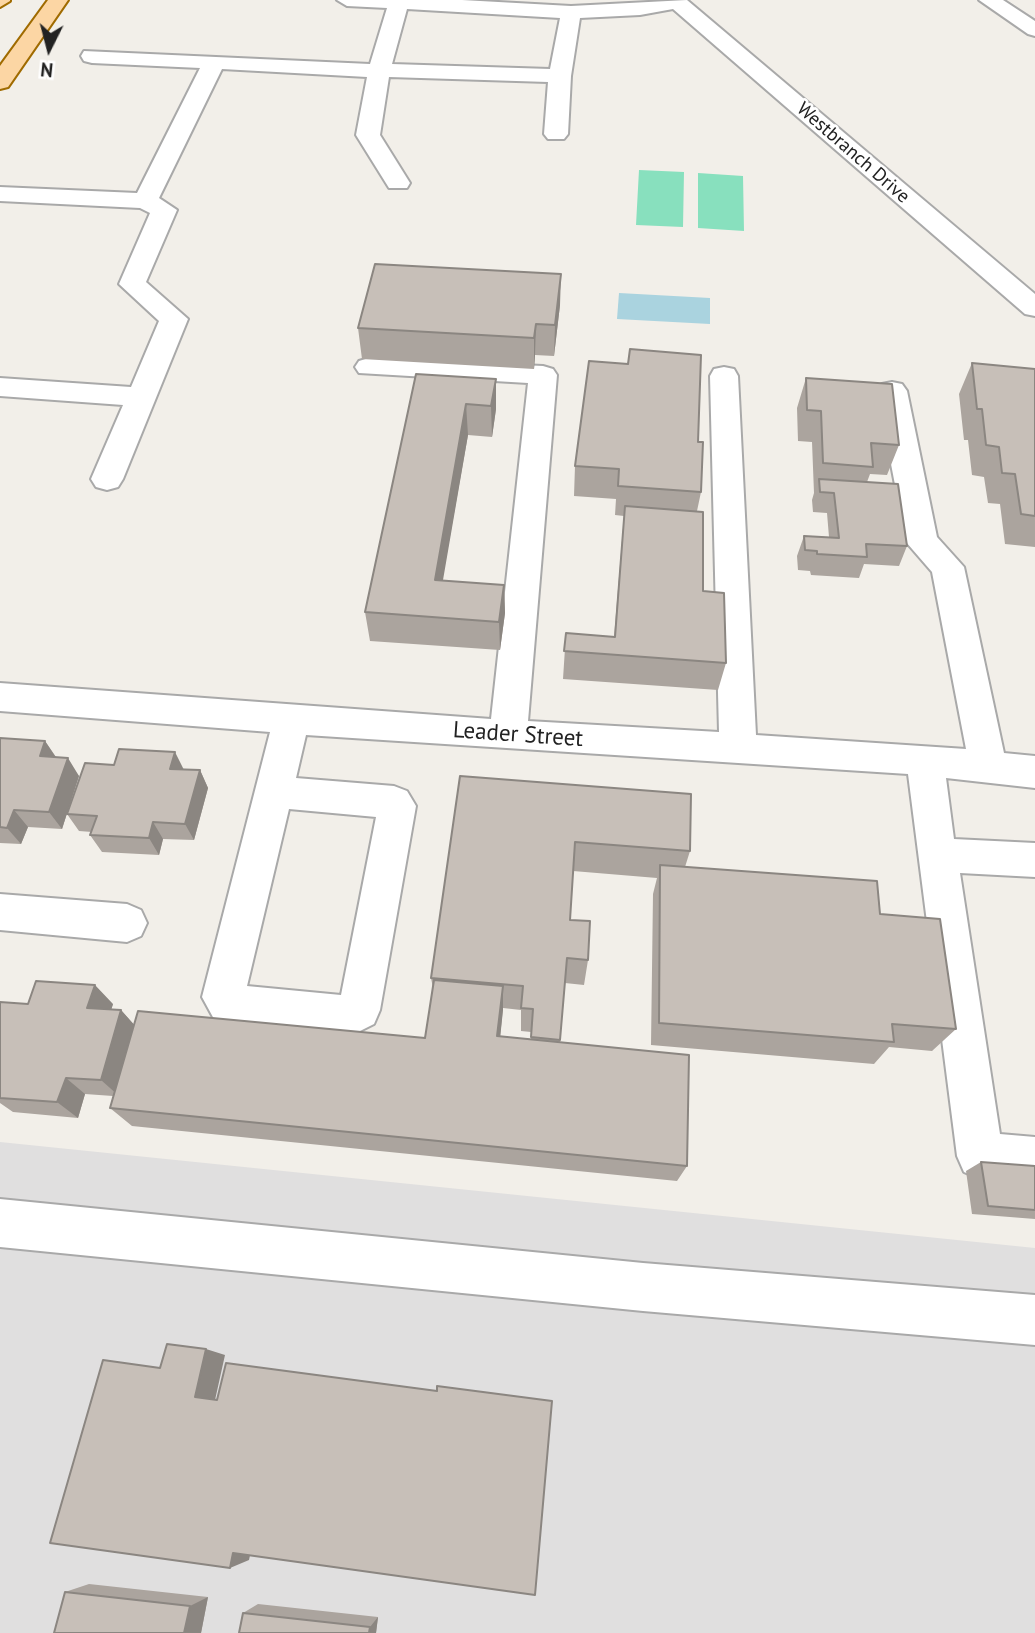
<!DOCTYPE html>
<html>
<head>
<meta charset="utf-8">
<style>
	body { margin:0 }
	#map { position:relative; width:1035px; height:1633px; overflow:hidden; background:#f2efe9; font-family:"PT Sans",sans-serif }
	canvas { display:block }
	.north { position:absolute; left:14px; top:14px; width:70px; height:70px; -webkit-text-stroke:5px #fff; paint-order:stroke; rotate:186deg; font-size:19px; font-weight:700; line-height:28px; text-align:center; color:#222 }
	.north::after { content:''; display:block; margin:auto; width:24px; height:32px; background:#222; clip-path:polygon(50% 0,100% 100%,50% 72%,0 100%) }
</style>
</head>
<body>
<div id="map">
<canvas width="1035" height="1633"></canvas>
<div class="north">N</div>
</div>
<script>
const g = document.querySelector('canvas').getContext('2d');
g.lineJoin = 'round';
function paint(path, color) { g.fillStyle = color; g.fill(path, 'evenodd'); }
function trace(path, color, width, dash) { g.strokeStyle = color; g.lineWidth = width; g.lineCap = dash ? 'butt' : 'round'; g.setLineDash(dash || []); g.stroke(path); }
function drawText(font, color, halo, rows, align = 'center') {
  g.font = font + ' "PT Sans",sans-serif'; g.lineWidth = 5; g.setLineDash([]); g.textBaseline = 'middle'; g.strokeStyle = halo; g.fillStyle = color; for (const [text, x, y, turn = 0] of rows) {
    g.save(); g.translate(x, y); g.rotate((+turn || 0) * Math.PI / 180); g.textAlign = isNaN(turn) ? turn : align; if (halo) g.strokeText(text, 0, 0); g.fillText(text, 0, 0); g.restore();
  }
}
const residential = new Path2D(`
	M0,1142L1035,1248V1633H0Z`);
const pitch = new Path2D(`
	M639,170L684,172L683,227L636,225Z
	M698,173L743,176L744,231L698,228Z`);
const water = new Path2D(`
	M619,293L710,298V324L617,319Z`);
const minor = new Path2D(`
	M337,0H462L571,6L687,0L1035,294V316L1025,314L673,9L640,15L580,18L571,76L568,134L564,139H548L544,134L548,82L389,77L380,135L410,183L407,188H389L356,135L367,77L222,69L159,198L177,210L146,282L188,319L123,479L118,487L107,490L96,487L91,479L123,405L0,396V378L131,387L159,321L119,284L150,213L140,208L0,201V187L137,193L200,68L92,63L84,61L81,56L84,51L370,64L387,8L347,6ZM407,9L560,18L550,69L392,64Z
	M979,0H1003L1035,21V36L1028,34Z
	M369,358L543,366L553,369L557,375L528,721L719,732L710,376L714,369L724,367L734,369L738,376L756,735L966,749L932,572L906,542L877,391L882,384L892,382L902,384L907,391L937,537L964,567L1004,753L1035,756V788L946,778L954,839L1035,843V877L960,873L1000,1134L1035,1137V1183L980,1179L964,1172L957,1156L908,774L306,735L296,778L394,786L407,791L416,806L380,1010L374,1024L350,1036L229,1025L214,1019L202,997L270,732L0,711V683L491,719L528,383L359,373L355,367L359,361ZM289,809L376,817L341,995L247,986Z
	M0,894L127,904L141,910L147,923L141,936L127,942L0,930Z
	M0,1199L643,1263L1035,1295V1345L643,1311L0,1247Z`);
const major = new Path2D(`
	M0,0H10V1L0,7Z
	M48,0H68L8,87L0,89V66Z`);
const wall = new Path2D(`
	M560,305L554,356L535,355L534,369L362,359L358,328Z
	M972,363L1035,369V547L1005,544L1000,504L988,503L984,477L972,475L968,440H964L959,394Z
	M416,374L496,379V409L492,437L468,435L442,581L504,585L505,613L500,650L370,641L365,612Z
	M806,378L899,445L887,475L870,474L867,482L907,546L899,566L864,564L859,578L811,575L810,571L798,570L797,556L804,536L829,537L827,513L813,512L812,500L814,493L812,442L798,441L797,408Z
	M698,442L701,492L697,511L703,591L726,663L718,690L563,679L566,633L614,637L624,516L615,515L616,499L574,496L575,466Z
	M0,738L45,741L56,757L79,776L62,829L28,827L21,844L0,843Z
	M184,770H200L208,788L194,840L163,839L159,855L102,852L90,835L92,832L79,831L67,814Z
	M460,776L690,851L685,867L880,914L956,1029L932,1051L889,1047L874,1064L651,1045L653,894L657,878L573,871L570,920L588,960L584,985L565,983L560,1042L687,1166L677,1181L132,1126L110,1108L113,1096L85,1094L78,1118L13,1112L0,1103V1002L28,1004H113L111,1010H121L134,1025L425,1038L433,988L431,978ZM503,1008L521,1010V1031L531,1032V1039L500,1037Z
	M981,1162L1035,1166V1219L972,1214L966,1171Z
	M89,1584L208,1597L201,1633L65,1592Z
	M258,1604L378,1617L376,1633H239L243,1613Z`);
const shadedWall = new Path2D(`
	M561,274L560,305L554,356L555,325Z
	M536,324L535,355L534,369V338Z
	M496,379V409L492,437L491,406Z
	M466,404L468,435L438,609L435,580Z
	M504,585L505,613L500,650L499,622Z
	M45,741L57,759L40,756Z
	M175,752L184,770L170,769Z
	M68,758L79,776L62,829L49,812Z
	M200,770L208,788L194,840L185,824Z
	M14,810L28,827L21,844L7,828Z
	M153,822L163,839L159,855L149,838Z
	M95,985L113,1004L106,1026L87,1008Z
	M503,986V1010L498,1058L497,1036Z
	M121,1010L138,1029L119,1096L101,1080Z
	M66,1078L85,1094L78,1118L57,1102Z
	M206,1349L225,1355L215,1400L195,1397Z
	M252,1546L249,1560L230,1568L233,1553Z
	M208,1597L201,1633H184L190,1606Z
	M378,1617L376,1633H369L370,1627Z`);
const building = new Path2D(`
	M375,264L561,274L555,325L536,324L534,338L358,328Z
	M630,349L701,355L698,442H703L701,492L618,486L619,469L575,466L589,361L628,364Z
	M972,363L1035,369V516L1021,514L1015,474L1002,473L999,447L986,445L982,409H977Z
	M416,374L496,379L491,406L466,404L435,580L504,585L499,622L365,612Z
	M806,378L892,384L899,445L871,443L873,467L823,463L821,411L807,410Z
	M819,479L898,484L907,546L866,544L867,557L817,554V551L805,550L804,536L839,538L834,493L820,492Z
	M625,506L703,512V591L724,593L726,663L564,651L566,633L615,637Z
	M0,738L45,741L40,756L68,758L49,812L14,810L7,828L0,827Z
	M119,749L175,752L170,769L200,770L185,824L153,822L149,838L90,835L97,816L67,814L85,763L114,765Z
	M460,776L691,794L690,851L575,842L570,920L590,921L588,960L567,958L560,1040L531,1037L533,1009L521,1008L523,986L431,978Z
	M660,865L877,881L880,914L940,919L956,1029L892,1024L894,1042L659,1023Z
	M434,980L503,986L497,1036L689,1055L687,1166L110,1108L138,1011L425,1038Z
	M36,981L95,985L87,1008L121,1010L101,1080L66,1078L57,1102L0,1098V1002L28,1004Z
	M981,1162L1035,1166V1210L988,1206Z
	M167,1344L206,1349L195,1397L217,1400L226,1363L437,1391V1386L552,1401L535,1595L233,1553L230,1568L50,1543L103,1360L160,1368Z
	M65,1592L190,1606L184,1633H54Z
	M243,1613L370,1627L369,1633H239Z`);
const farStreetnames = [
	["Westbranch Drive",853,153,41]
];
const streetNames = [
	["Leader Street",518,735,4]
];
paint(residential, '#e0dfdf');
paint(pitch, '#88e0be');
paint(water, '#aad3df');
trace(minor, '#a9a9a9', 4);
trace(major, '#a06b00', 4);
paint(minor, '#fff');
paint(major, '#fcd6a4');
paint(wall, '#aba49e');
paint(shadedWall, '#8b8681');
paint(building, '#c7bfb8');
trace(building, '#8b8681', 2);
drawText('19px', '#222', '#fff', farStreetnames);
drawText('23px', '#222', '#fff', streetNames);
</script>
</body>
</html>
